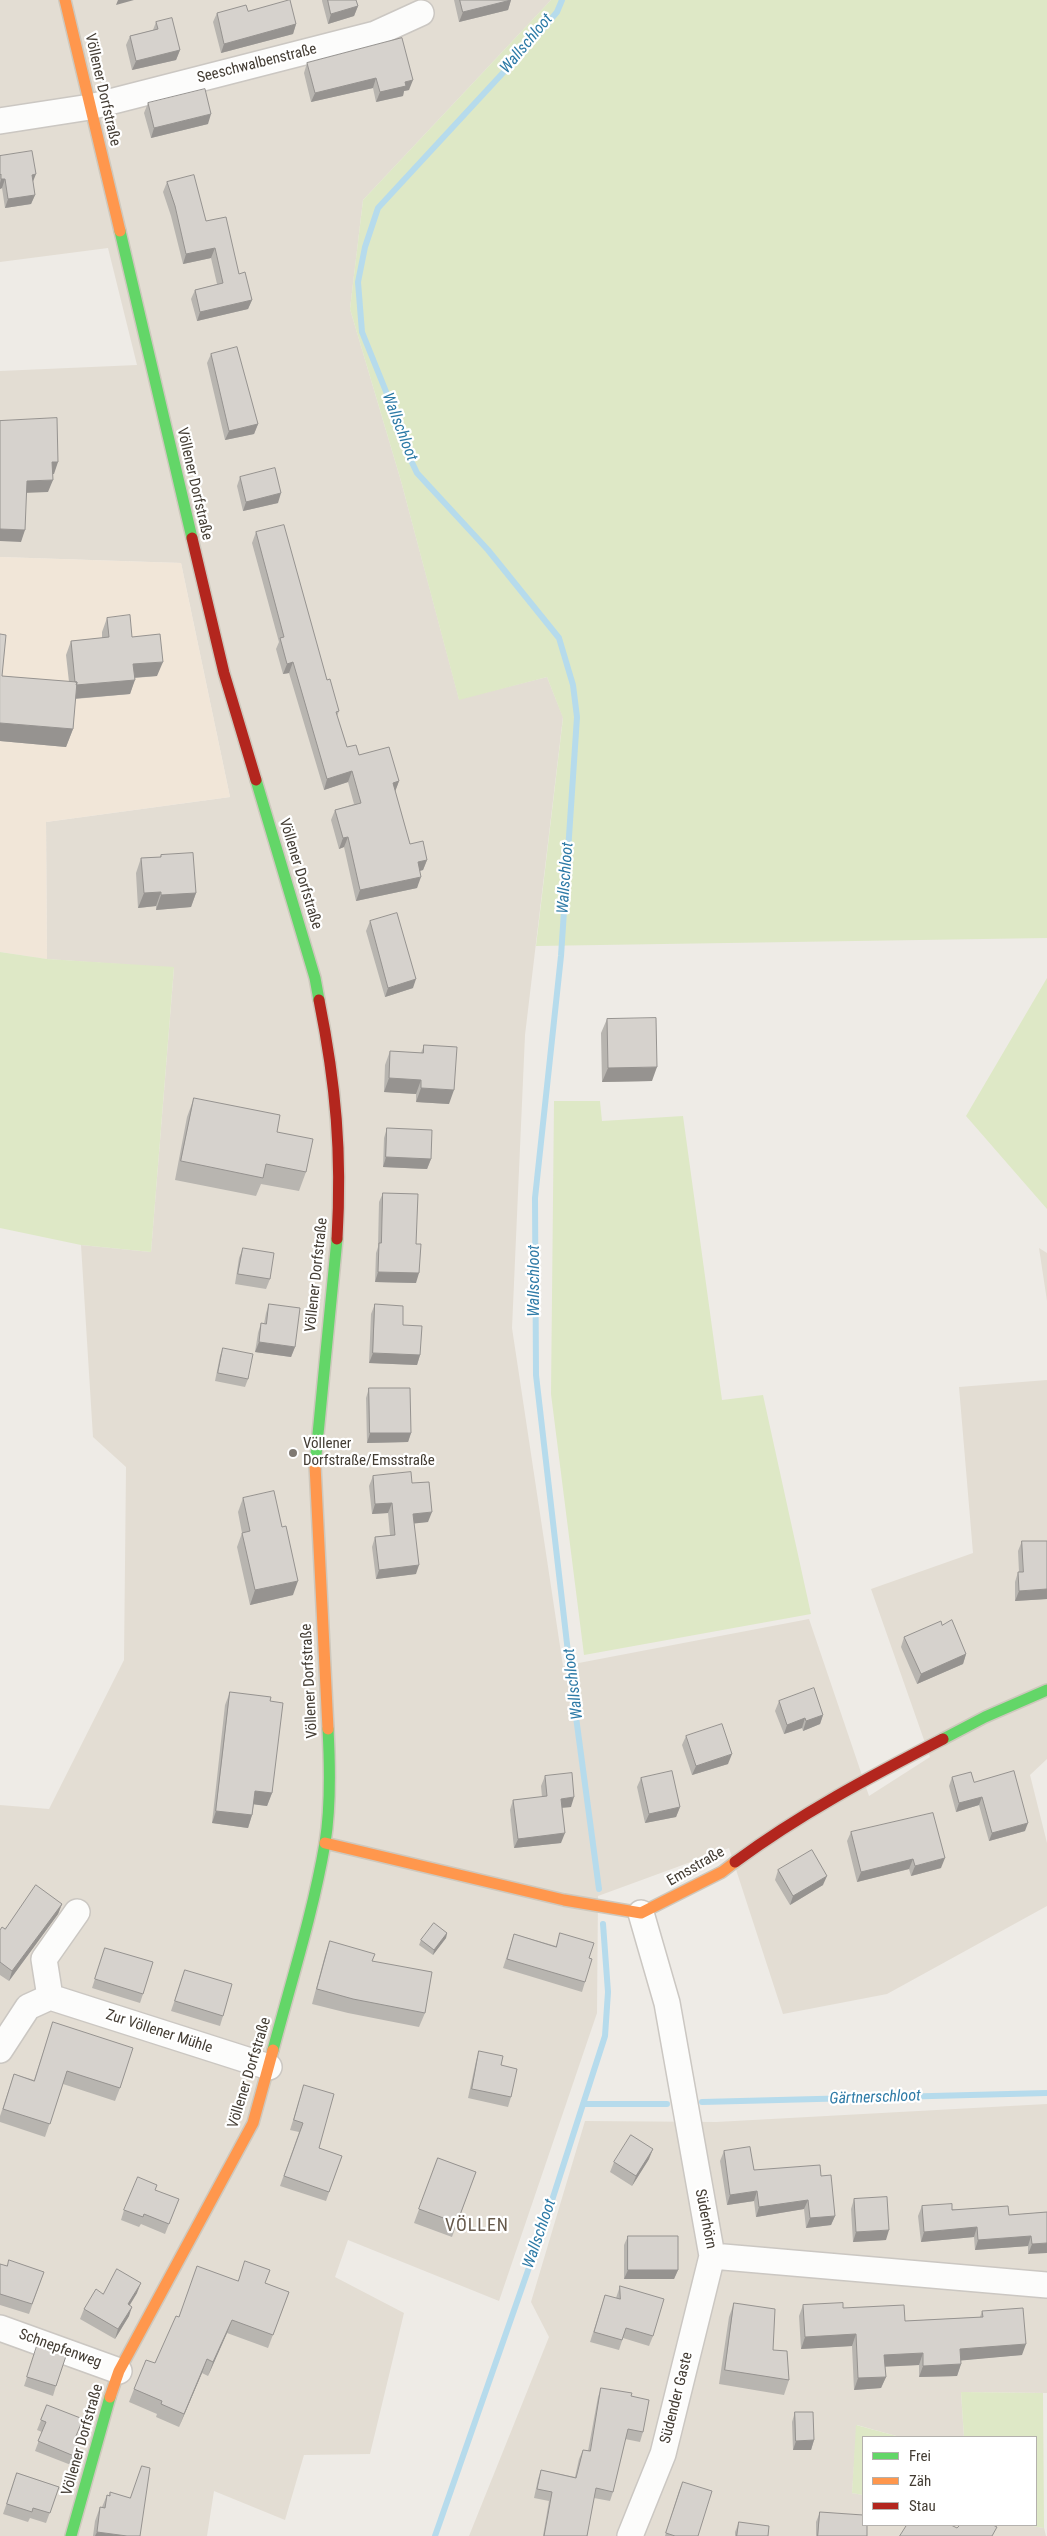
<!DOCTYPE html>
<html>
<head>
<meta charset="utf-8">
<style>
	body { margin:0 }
	#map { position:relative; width:1047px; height:2536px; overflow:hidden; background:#eeebe6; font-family:"Roboto Condensed",sans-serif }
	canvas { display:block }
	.legend { position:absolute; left:862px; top:2436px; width:175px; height:90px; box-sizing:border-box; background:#fff; border:1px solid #b4b1ad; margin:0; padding:6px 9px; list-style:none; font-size:15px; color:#433c33 }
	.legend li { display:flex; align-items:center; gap:10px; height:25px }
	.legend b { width:25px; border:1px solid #b4b1ad }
</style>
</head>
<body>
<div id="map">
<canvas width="1047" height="2536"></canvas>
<ul class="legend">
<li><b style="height:6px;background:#63d668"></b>Frei</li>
<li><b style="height:6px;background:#ff974d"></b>Zäh</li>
<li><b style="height:6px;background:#b3261e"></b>Stau</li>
</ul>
</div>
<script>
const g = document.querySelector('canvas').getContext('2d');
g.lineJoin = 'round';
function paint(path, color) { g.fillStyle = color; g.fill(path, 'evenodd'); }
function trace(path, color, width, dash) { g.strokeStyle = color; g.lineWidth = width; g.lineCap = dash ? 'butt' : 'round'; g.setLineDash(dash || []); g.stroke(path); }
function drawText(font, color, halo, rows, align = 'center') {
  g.font = font + ' "Roboto Condensed",sans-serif'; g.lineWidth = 4.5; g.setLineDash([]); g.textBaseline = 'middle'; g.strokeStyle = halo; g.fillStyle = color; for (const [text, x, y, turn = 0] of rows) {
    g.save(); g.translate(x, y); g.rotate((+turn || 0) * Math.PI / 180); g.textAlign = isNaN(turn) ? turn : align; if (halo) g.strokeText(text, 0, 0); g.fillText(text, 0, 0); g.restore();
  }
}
const residential = new Path2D(`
	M0,0H551L363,200L350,309L401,481L459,699L547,677L563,717L525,1035L512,1328L563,1666L809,1619L869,1796L930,1757L871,1589L973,1553L959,1387L1047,1380V1759L1030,1775L1047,1843V1906L887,1994L783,2014L729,1848L598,1896L597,2013L499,2301L348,2240L335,2277L404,2313L370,2454L304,2455L285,2520L214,2491L207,2536H0V1805L49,1809L124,1660L126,1467L93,1437L81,1245L151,1252L174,968L47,959L46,822L230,797L181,563L0,557V371L137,365L108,248L0,262Z
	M1039,1248L1047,1253V1301Z
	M1047,2104V2393L961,2392L964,2437H900L857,2425L852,2493L863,2495V2525H1026L1044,2528L1046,2536H469L549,2337L531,2302L585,2121L716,2122Z`);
const commercial = new Path2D(`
	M0,557L181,563L230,797L46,822L47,959L0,952Z`);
const green = new Path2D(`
	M551,0H1047V938L536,946L563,718L547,677L459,700L401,481L350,309L363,200Z
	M0,952L47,959L174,967L151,1252L81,1245L0,1228Z
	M1047,978V1209L966,1116Z
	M554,1101H600L602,1121L683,1116L722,1400L763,1395L811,1614L584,1655L551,1394Z
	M961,2392L1043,2393L1044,2528L1026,2525H1036V2437H964Z
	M856,2425L900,2437H863V2495L852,2493Z`);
const stream = new Path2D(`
	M562,0L557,12L537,36L378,208L365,247L358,282L362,332L389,399L399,435L417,473L488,550L559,638L573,685L577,717L561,956L535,1198L536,1375L572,1687L599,1889
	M702,2102L1047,2093
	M583,2104H667
	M435,2536L546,2219L605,2036L608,1992L603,1924`);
const street = new Path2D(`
	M0,121L90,107L375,34L421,13
	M641,1913L667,2003L712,2256L1047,2285
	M50,1997L44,1959L77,1912
	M0,2050L28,2007L50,1997L269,2067
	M0,2328L119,2371
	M630,2536L663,2454L712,2256`);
const fast = new Path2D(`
	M120,231L192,538
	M256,780L315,978L319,1000
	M315,1465L337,1239
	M943,1739L985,1717L1047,1690
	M273,2050C291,1982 313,1913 325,1843C331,1806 330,1766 328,1729
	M71,2536L110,2397`);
const slow = new Path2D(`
	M65,0L120,231
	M315,1465L328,1729
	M325,1843L564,1900L641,1913L722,1872L735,1862
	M110,2397L119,2371L253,2123L273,2050`);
const jam = new Path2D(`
	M192,538L224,673L256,780
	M319,1000C336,1085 342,1153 337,1239
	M735,1862C800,1814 871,1776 943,1739`);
const wall = new Path2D(`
	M322,0H356L358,6L354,16L328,24L322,1Z
	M454,0H511L508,10L459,22Z
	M248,11L296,24L293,34L221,53L213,22L217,13Z
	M156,22L180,50L176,60L132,70L126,45L130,36L153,30Z
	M402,38L409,90L404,91L403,96L376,102L373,88L311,102L304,73L307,63Z
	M148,103L208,124L151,138L144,113Z
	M0,156L33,182L35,195L31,204L5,208L2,188L0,189Z
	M167,182L206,221L239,274L252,300L248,309L197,321L191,299L195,290L217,284L211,258L183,264L171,216L163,192Z
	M211,354L258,424L254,434L225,440L207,363Z
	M240,477L278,503L243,511L237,486Z
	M256,532L327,680L339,711L337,716L347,747L399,781L395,791L410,844L427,860L423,870L420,871L417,888L356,901L344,847L339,849L331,820L335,810L354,804L348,782L324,790L289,673L283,674L276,649L279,642L252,543Z
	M107,618L132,637L157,676L135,678L130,694L75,699L73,729L66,747L0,741V634L2,676L69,682L66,655L71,641L102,638V632Z
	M161,855L196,893L191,907L156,910V906L138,908L136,873L141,858L160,857Z
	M370,921L413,988L385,997L366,931Z
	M607,1019L652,1081L602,1082L601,1033Z
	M424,1045L449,1104L416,1102V1094L384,1092L385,1065L390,1051L421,1053Z
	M194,1098L277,1132L306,1172L299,1191L261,1184L256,1196L175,1180L187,1117Z
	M387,1128L431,1159L427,1169L383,1167L384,1138Z
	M383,1193L416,1244V1283L375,1282L376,1253L378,1247L379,1202Z
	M243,1248L270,1279L266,1289L235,1284L239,1258Z
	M269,1304L295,1347L291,1357L255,1352L258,1333L261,1323L264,1324L266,1313Z
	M375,1304L403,1325L420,1355L417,1365L369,1363L371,1314Z
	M223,1348L248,1379L245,1387L215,1381L220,1356Z
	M369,1388L411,1433L408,1442L367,1443L366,1398Z
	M373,1476L412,1483L428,1522L414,1523L416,1574L376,1579L372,1547L375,1537L390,1535L388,1513L372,1514L369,1486Z
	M243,1498L293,1595L250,1605L237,1547L242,1533L238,1512Z
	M1022,1541H1047V1599L1015,1601V1582L1018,1572H1019L1018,1551Z
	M942,1625L966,1654L963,1664L917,1684L901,1647L904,1637Z
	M230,1692L270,1701L272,1793L267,1806L254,1804L252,1815L248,1828L212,1823L225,1705Z
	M779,1701L823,1715L820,1724L803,1731L802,1728L784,1734L775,1711Z
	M686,1736L728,1764L692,1775L682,1745Z
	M545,1776L571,1807L562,1808L561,1843L514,1848L510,1810L513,1800L542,1797L541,1786Z
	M952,1777L974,1782L1025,1831L989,1841L979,1805L956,1812L949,1786Z
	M641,1778L680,1807L676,1817L645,1823L637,1787Z
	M851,1832L941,1868L911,1876L909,1869L857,1882L847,1841Z
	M778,1870L823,1885L790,1905L775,1880Z
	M62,1904L58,1914L9,1981L0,1975V1930Z
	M447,1933L446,1938L433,1955L419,1945L421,1940Z
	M560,1933L585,1982L582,1992L503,1968L514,1934L556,1946Z
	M330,1941L372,1961L425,2013L419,2027L348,2013L312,2004L325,1955Z
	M105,1948L143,1994L140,2003L92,1988Z
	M185,1970L223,2016L220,2026L171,2011Z
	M53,2022L120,2088L115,2101L63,2084L45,2137L0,2122V2116L14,2074L34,2080Z
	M479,2051L501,2065L511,2097L508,2107L468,2098L476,2061Z
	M304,2085L319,2148L342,2156L326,2201L280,2186L299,2132L290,2130Z
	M724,2151L754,2170L821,2176L835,2216L831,2225L806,2228L804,2209L756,2217L754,2201L727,2205L720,2161Z
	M438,2158L476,2172L452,2237L414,2223Z
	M649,2159L632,2186L610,2172L614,2162Z
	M155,2190L175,2209L165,2234L141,2224L139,2227L121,2220L124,2210Z
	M854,2199L886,2240L853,2242L851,2209Z
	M922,2206L1009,2215L1047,2212L1028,2254V2246L975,2250L974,2237L921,2242L918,2216Z
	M628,2236L678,2270L674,2279H624V2245Z
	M0,2264L7,2266L44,2272L29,2314L0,2305Z
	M238,2281L265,2283L289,2292L268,2348L227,2333L208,2376L202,2373L179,2427L156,2417L157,2414L129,2402L134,2389L155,2363L179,2317Z
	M620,2286L653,2336L649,2346L623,2338L619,2350L590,2342L605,2295L616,2298Z
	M137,2293L130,2305L129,2316L115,2339L80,2319L84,2309L103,2294Z
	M734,2303L773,2350L789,2380L784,2395L719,2384L729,2317Z
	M803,2305L843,2308L905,2321L980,2317L982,2311L1022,2355L961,2360V2364L957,2376L919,2377V2365L885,2366L886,2377L881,2388L854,2390L852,2346L801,2349L799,2316Z
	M34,2356L56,2386L53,2396L24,2386Z
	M601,2388L631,2396L643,2432L640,2442L625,2439L613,2492L610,2501L594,2498L587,2536H543L549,2501L534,2498L538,2479L541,2470L575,2477L579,2459L583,2450L588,2451L598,2397Z
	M47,2405L76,2437L81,2439L71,2465L35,2451L42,2432L37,2430Z
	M795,2412L814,2440L811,2450H793L792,2422Z
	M17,2473L59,2487L46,2523L30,2518L28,2522L3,2514Z
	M683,2482L698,2536H665L679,2491Z
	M110,2492L140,2536H93L95,2521L100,2507H102L107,2495L109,2496Z
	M820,2512L867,2536H816V2522Z
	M739,2522L768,2536H735V2532Z`);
const shadedWall = new Path2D(`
	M118,0H134L116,5Z
	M511,0L508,10L459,22L463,12Z
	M358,6L354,16L328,24L331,14Z
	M296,24L293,34L221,53L224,44Z
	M180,50L176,60L132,70L136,61Z
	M376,78L373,88L311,102L315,93Z
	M413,80L409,90L404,91L403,96L376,102L380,92L405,82Z
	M211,114L208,124L151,138L154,128Z
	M36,174L32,184V175Z
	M1,179H5L2,188L0,189V183Z
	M35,195L31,204L5,208L8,199Z
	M215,248L211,258L183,264L186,254Z
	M252,300L248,309L197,321L200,312Z
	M258,424L254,434L225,440L229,431Z
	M52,462H58L54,474H48Z
	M53,480L48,492L23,493L27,481Z
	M281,493L278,503L243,511L246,502Z
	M0,529L25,530L21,542L0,541Z
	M163,662L157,676L128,678L133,664Z
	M293,662L289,673L283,674L287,664Z
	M135,680L130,694L70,699L76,685Z
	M0,723L73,729L66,747L0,741Z
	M352,771L348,782L324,790L327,779Z
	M399,781L395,792L393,783Z
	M348,837L344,847L339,849L343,838Z
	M427,860L423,870L414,872L418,862Z
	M421,877L417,888L356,901L360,890Z
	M161,892L156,906L138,908L144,893Z
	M196,893L191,907L156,910L161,895Z
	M416,979L413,988L385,997L388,988Z
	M657,1067L652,1081L602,1082L608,1068Z
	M389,1078L421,1080L416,1094L384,1092Z
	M421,1088L454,1090L449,1104L416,1102Z
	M386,1157L431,1159L427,1169L383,1167Z
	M378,1272L419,1273L416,1283L375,1282Z
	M259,1342L295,1347L291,1357L255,1352Z
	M373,1353L420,1355L417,1365L369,1363Z
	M370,1433H411L408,1442L367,1443Z
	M392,1503L388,1513L372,1514L375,1504Z
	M432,1512L428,1522L410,1524L413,1514Z
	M419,1565L416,1574L376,1579L379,1570Z
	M298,1581L293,1595L250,1605L255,1590Z
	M1047,1589V1599L1015,1601L1019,1591Z
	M966,1654L963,1664L917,1684L921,1674Z
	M823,1715L820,1724L803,1731L806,1721Z
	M805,1718L802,1728L784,1734L787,1725Z
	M732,1754L728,1764L692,1775L696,1766Z
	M255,1791L272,1793L267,1806L251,1804Z
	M574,1797L571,1807L557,1808L561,1799Z
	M982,1797L979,1805L956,1812L959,1803Z
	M680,1807L676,1817L645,1823L649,1814Z
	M216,1811L252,1815L248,1828L212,1823Z
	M1028,1823L1025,1831L989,1841L992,1833Z
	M565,1833L561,1843L514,1848L518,1839Z
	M945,1858L941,1868L911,1876L915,1866Z
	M913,1859L909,1869L857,1882L861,1872Z
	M827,1876L823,1885L790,1905L793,1896Z
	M62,1904L58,1914L9,1981L12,1971Z
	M447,1933L446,1938L433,1955L434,1950Z
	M653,2149L649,2159L632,2186L636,2176Z
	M757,2191L754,2201L727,2205L730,2195Z
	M808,2200L804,2209L756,2217L759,2207Z
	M835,2216L831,2225L806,2228L810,2218Z
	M977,2227L974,2237L921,2242L924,2232Z
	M889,2230L886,2240L853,2242L856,2232Z
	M1031,2236L1028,2246L975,2250L978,2240Z
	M1047,2243V2253L1028,2254L1032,2244Z
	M628,2270H678L674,2279H624Z
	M141,2283L137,2293L124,2314L128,2304Z
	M132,2307L129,2316L115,2339L118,2329Z
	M232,2320L227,2333L208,2376L213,2362Z
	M856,2334L852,2346L801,2349L805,2337Z
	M1026,2344L1022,2355L956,2361L960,2349Z
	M923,2353L919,2365L880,2367L884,2355Z
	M207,2359L202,2373L179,2427L184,2414Z
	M961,2364L957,2376L919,2377L923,2366Z
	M886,2377L881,2388L854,2390L858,2378Z
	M814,2440L811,2450H793L796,2441Z
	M97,2532L127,2536H95Z`);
const building = new Path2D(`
	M290,0L296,24L224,44L217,13L246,5L248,11Z
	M328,0H356L358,6L331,14Z
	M460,0H511L463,12Z
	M172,18L180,50L136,61L130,36L158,29L156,22Z
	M402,38L413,80L405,82L406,86L380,92L376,78L315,93L307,63Z
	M205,89L211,114L154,128L148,103Z
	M32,151L36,174L32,175L35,195L8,199L5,179H1V174L0,175V156Z
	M194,175L206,221L226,217L239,274L245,272L252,300L200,312L195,290L223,283L215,248L186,254L175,206L167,182Z
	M237,347L258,424L229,431L211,354Z
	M57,418L58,462H52L53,480L27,481L25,530L0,529V421Z
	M275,468L281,493L246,502L240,477Z
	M284,525L327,680L330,679L339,711L336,712L347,747L356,745L359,755L389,747L399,781L393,783L410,844L423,841L427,860L418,862L421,877L360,890L348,837L343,838L335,810L361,803L352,771L327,779L293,662L287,664L280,638L284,637L256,532Z
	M130,615L132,637L160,634L163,662L133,664L135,680L76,685L77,682H75L71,641L109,637L107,618Z
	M0,634L6,635L2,676L77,682L73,729L0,723Z
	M193,853L196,893L161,895V892L144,893L141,858L161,857V855Z
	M397,913L416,979L388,988L370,921Z
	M656,1018L657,1067L608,1068L607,1019Z
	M424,1045L457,1047L454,1090L421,1088V1080L389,1078L390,1051L423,1053Z
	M194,1098L280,1115L277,1132L313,1139L306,1172L266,1164L263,1178L181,1161Z
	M387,1128L432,1130L431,1159L386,1157Z
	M383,1193L418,1194L416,1244H421L419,1273L378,1272L379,1243H381Z
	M243,1248L274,1253L270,1279L238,1274Z
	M269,1304L300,1308L295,1347L259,1342L261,1323L266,1324Z
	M375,1304L403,1306V1325L422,1326L420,1355L373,1353Z
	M223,1348L253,1354L248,1379L218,1373Z
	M369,1388H410L411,1433H370Z
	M411,1472L412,1483L429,1482L432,1512L413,1514L419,1565L379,1570L375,1537L395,1535L392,1503L375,1504L373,1476Z
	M274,1491L282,1527L286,1526L298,1581L255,1590L242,1533L250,1531L243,1498Z
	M1022,1541H1047V1589L1019,1591L1018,1572H1023Z
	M952,1620L966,1654L921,1674L904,1637L941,1621L942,1625Z
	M814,1688L823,1715L806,1721L805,1718L787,1725L779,1701Z
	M230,1692L271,1697L270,1701L283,1703L272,1793L255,1791L252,1815L216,1811Z
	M722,1724L732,1754L696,1766L686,1736Z
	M672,1771L680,1807L649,1814L641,1778Z
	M1014,1771L1028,1823L992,1833L982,1797L959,1803L952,1777L971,1772L974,1782Z
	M572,1773L574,1797L561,1799L565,1833L518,1839L513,1800L547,1796L545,1776Z
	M933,1813L945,1858L915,1866L913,1859L861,1872L851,1832Z
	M812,1850L827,1876L793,1896L778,1870Z
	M36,1885L62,1904L12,1971L0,1962V1930L2,1927L5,1929Z
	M434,1923L447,1933L434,1950L421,1940Z
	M560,1933L594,1943L589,1958L592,1959L585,1982L507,1959L514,1934L556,1947Z
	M330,1941L375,1954L372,1961L432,1972L425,2013L353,1999L317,1989Z
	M105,1948L153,1962L143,1994L95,1979Z
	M185,1970L232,1984L223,2016L175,2001Z
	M53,2022L133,2048L120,2088L67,2071L50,2124L3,2109L14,2074L34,2081Z
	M479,2051L503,2056L501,2065L517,2069L511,2097L472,2089Z
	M304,2085L334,2094L319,2148L342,2156L329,2192L284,2176L303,2123L294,2120Z
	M631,2135L653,2149L636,2176L614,2162Z
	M750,2147L754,2170L820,2165L821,2176L831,2175L835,2216L810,2218L808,2200L759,2207L757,2191L730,2195L724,2151Z
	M438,2158L476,2172L457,2223L419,2209Z
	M138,2177L157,2185L155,2190L179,2199L169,2224L144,2214L143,2217L124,2210Z
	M887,2197L889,2230L856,2232L854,2199Z
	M952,2204V2210L1008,2206L1009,2215L1047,2212V2243L1032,2244L1031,2236L978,2240L977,2227L924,2232L922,2206Z
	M628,2236H678V2270H628Z
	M9,2260L44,2272L32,2304L0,2294V2264L7,2266Z
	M245,2261L270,2270L265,2283L289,2292L273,2335L232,2320L213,2362L207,2359L184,2414L161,2404L162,2401L134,2389L146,2360L155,2363L176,2316L179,2317L197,2266L238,2281Z
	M117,2269L141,2283L128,2304L132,2307L118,2329L84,2309L96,2289L103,2294Z
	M620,2286L664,2299L653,2336L626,2328L622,2340L594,2332L605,2295L620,2299Z
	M734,2303L775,2309L773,2350L787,2351L789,2380L725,2370Z
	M843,2303V2308L904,2305L905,2321L983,2317L982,2311L1023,2308L1026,2344L960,2349L961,2364L923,2366V2353L884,2355L886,2377L858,2378L856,2334L805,2337L803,2305Z
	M37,2346L66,2356L56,2386L27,2377Z
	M601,2388L632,2393L631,2396L649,2400L643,2432L628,2429L613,2492L596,2488L587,2536H544L552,2492L537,2489L541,2470L576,2478L583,2450L590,2451Z
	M47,2405L83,2419L76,2436L81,2439L74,2456L38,2441L46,2422L41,2420Z
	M795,2412H813L814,2440L796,2441Z
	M142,2466L150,2468L140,2536H127L97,2532L100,2507L105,2508L107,2495L110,2496V2492L130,2498Z
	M17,2473L59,2487L50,2513L33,2508L32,2512L7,2504Z
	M683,2482L712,2491L698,2536H675L666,2533Z
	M820,2512L863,2515V2525H867V2536H818Z
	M739,2522L769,2526L768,2536H737Z
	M907,2525H951L957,2528L960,2525H993L997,2527L992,2536H900Z`);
const markers = [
	[293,1453,5,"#7f7972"]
];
const streetNames = [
	["Seeschwalbenstraße",257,64,-14],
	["Völlener Dorfstraße",102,90,77],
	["Völlener Dorfstraße",194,484,77],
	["Völlener Dorfstraße",300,874,73],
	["Völlener Dorfstraße",317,1275,-84],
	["Völlener Dorfstraße",310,1681,-93],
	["Emsstraße",696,1867,-30],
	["Zur Völlener Mühle",159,2032,18],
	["Völlener Dorfstraße",250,2073,-73],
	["Süderhörn",705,2219,79],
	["Schnepfenweg",60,2349,20],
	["Südender Gaste",677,2398,-76],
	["Völlener Dorfstraße",83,2440,-74]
];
const poiNames = [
	["Völlener",303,1444],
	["Dorfstraße/Emsstraße",303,1461]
];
const waterNames = [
	["Wallschloot",527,44,-50],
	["Wallschloot",399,427,69],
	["Wallschloot",566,878,-86],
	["Wallschloot",535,1281,-90],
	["Wallschloot",574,1684,-97],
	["Gärtnerschloot",875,2098,-2],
	["Wallschloot",540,2234,-71]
];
const quarterNames = [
	["VÖLLEN",477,2226]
];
paint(residential, '#e3ddd3');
paint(commercial, '#f1e6d8');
paint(green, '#dee8c6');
trace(stream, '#b6dbec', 6);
trace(street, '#cbc7c2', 28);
trace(fast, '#cec8bd', 14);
trace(slow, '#cec8bd', 14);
trace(jam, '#cec8bd', 14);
trace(street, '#fcfcfb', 25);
trace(fast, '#63d668', 11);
trace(slow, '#ff974d', 11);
trace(jam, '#b3261e', 11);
paint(wall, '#b8b5b0');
paint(shadedWall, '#969390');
paint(building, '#d6d2cd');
trace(building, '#969390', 1);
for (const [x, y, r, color] of markers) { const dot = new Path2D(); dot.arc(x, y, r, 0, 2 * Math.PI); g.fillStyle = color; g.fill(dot); trace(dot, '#fff', 2); }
drawText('15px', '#433c33', '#fff', streetNames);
drawText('15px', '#433c33', '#fff', poiNames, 'left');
drawText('italic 16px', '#2d7aa6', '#fff', waterNames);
g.letterSpacing = '1px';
drawText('18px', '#66594b', '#fff', quarterNames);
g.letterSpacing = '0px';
</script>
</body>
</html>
